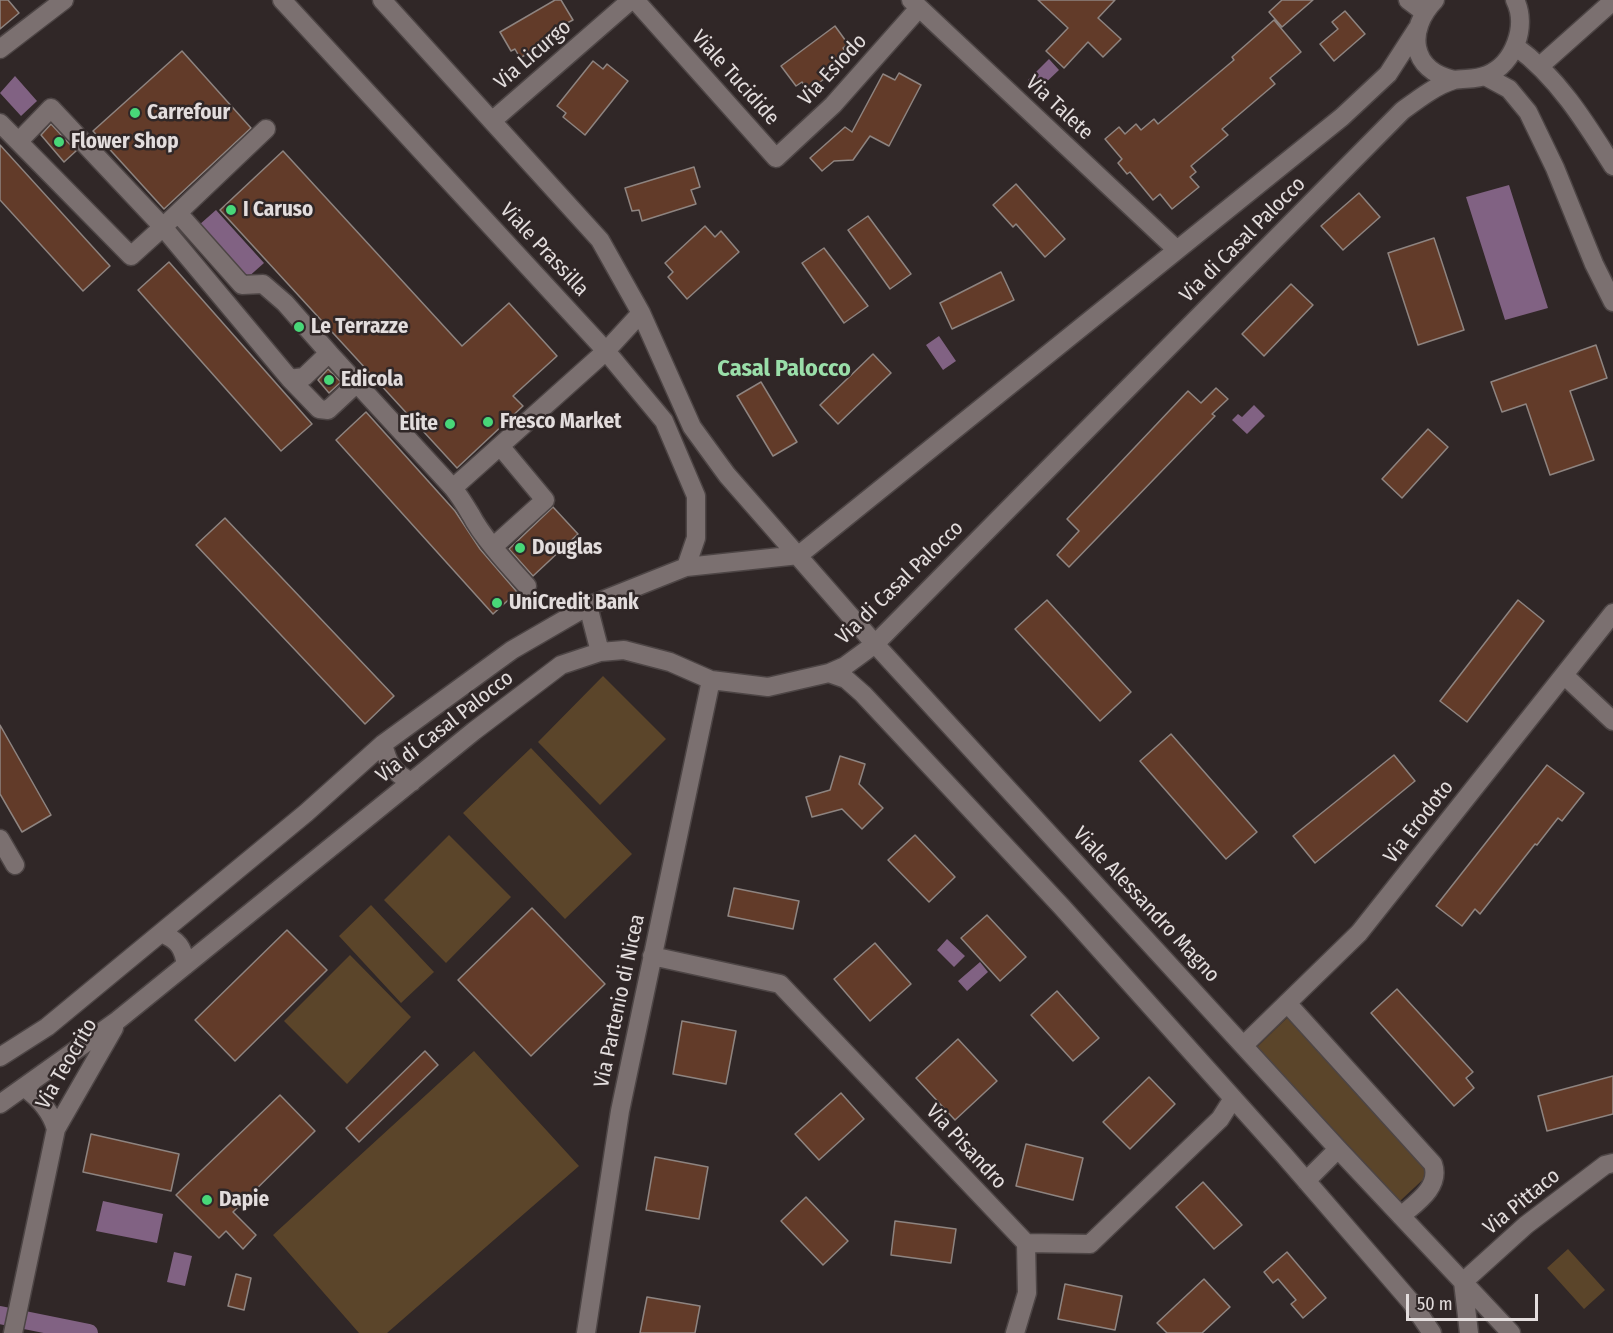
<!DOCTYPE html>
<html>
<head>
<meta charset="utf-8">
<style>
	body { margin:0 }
	#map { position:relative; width:1613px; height:1333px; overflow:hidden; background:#302727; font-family:"Fira Sans Condensed",sans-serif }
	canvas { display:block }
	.scale { position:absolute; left:1406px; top:1294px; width:132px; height:27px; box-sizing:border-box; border:3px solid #e3dddd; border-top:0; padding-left:8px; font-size:18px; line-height:21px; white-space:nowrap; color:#e3dddd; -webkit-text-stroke:4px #302727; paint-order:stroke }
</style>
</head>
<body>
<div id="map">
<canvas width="1613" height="1333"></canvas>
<div class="scale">50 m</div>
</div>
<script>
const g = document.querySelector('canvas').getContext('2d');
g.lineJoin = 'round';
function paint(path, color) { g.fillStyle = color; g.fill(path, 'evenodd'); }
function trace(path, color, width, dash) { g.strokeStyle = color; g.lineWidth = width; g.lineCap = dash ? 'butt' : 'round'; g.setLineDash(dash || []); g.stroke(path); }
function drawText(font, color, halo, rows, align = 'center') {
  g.font = font + ' "Fira Sans Condensed",sans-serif'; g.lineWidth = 5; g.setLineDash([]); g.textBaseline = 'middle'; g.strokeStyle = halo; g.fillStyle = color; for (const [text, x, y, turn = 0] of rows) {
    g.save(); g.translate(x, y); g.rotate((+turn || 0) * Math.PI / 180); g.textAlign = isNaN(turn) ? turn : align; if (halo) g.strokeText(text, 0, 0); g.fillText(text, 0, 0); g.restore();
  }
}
const green = new Path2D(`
	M603,676L666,739L600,805L538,742Z
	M531,748L632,854L565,919L463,813Z
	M449,835L511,897L446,963L384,900Z
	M371,905L434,972L401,1003L339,936Z
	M350,955L411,1017L347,1084L284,1021Z
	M1287,1018L1430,1173L1400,1201L1257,1047Z
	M474,1051L579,1166L387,1333H359L273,1235Z
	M1568,1249L1605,1290L1584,1309L1547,1268Z`);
const water = new Path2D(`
	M1049,59L1059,70L1038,90L1028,80Z
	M15,76L37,101L21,116L0,93Z
	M1509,185L1548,308L1505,320L1466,197Z
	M216,210L264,263L246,279L199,225Z
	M939,336L956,361L943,370L926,345Z
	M1254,405L1265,416L1247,434L1232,420L1238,414L1242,417Z
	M947,939L965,956L954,967L937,950Z
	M980,962L988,972L967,991L958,981Z
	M103,1201L163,1214L157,1243L96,1231Z
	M174,1252L192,1256L185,1286L167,1282Z`);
const canal = new Path2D(`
	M0,1315L89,1333`);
const building = new Path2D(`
	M0,0H8L19,13L0,29Z
	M555,0H561L573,20L565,24L568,30L520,58L515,49L511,51L500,32Z
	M1038,0H1115L1098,18L1121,39L1103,57L1088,42L1064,68L1046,51L1068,28Z
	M1282,0H1313L1282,27L1269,12Z
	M1345,11L1365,34L1334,61L1320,44L1338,29L1332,22Z
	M1274,20L1301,52L1270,78L1275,84L1222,129L1228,135L1191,166L1196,172L1190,177L1199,187L1172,209L1160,194L1153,200L1130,172L1127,174L1118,163L1122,159L1105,139L1119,127L1125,134L1136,124L1141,130L1154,119L1158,124L1234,60L1232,57Z
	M835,26L848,44L843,48L851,59L808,91L802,82L796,86L781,66Z
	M182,51L251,128L164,209L93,131Z
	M593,61L603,69L607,64L628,81L585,135L563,117L566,113L557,106Z
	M899,73L921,85L889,146L870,136L853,160L834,161L822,171L810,158L845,127L852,132L883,74L895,80Z
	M51,124L76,151L64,162L41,135Z
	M0,145L110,266L83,291L0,200Z
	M283,151L462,346L509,303L557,356L513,396L523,406L457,468L220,210Z
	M694,167L700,187L691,190L696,204L642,221L639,210L632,211L625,188Z
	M1016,184L1065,239L1045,257L1016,224L1013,227L993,205Z
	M1359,193L1380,217L1343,250L1321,226Z
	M868,216L911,274L890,289L848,230Z
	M705,226L715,237L721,231L739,252L687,299L668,277L673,272L665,263Z
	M1434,238L1464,330L1418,345L1388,253Z
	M824,248L868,306L844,323L802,263Z
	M169,262L312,424L281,451L138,290Z
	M1001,272L1014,300L952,329L940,303Z
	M1291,284L1313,305L1264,356L1242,334Z
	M1596,345L1607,378L1570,391L1594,460L1550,475L1526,404L1502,412L1491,382Z
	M873,354L891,373L838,424L820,405Z
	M328,369L341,382L329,393L318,380Z
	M761,382L797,442L773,456L737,396Z
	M1216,388L1228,399L1212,414L1215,416L1069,567L1057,555L1079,531L1067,519L1188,391L1201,403Z
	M366,412L455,511L480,549L517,592L493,614L336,440Z
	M1428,429L1448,447L1402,498L1382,479Z
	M553,507L578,534L533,576L509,549Z
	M225,518L394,696L365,724L196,545Z
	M1047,600L1131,692L1100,721L1015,629Z
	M1518,600L1544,621L1467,722L1440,701Z
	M0,725L51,815L22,832L0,794Z
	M1171,734L1257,832L1226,859L1140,761Z
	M1394,755L1415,781L1315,863L1293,836Z
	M840,756L865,764L859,784L883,808L862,829L842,809L812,817L806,797L830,790Z
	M1547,765L1584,793L1562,821L1558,818L1537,845L1535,844L1480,914L1475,909L1462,926L1436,906Z
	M915,835L955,877L929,902L888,860Z
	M734,888L799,901L793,929L728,916Z
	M532,908L605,984L531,1056L458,980Z
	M987,915L1026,957L1000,981L961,938Z
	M287,930L327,970L235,1061L195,1020Z
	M875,943L911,984L870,1021L834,979Z
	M1397,989L1473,1072L1466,1078L1474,1088L1454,1106L1371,1013Z
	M1057,991L1099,1038L1073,1061L1031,1015Z
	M682,1021L736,1031L726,1084L673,1074Z
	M958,1039L997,1081L955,1120L916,1078Z
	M425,1051L438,1065L359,1142L346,1128Z
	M1613,1076V1114L1547,1131L1538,1096Z
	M1149,1077L1175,1104L1130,1149L1103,1122Z
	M841,1093L864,1119L819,1160L795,1134Z
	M280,1095L315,1131L233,1212L256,1235L243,1249L226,1231L219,1238L176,1195Z
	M91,1134L179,1154L171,1191L83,1172Z
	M1026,1144L1083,1158L1073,1200L1016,1186Z
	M655,1157L708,1167L699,1219L646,1210Z
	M1203,1182L1242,1225L1214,1249L1176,1207Z
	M806,1197L848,1241L823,1265L781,1221Z
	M895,1221L956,1229L951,1263L891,1255Z
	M1287,1252L1326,1298L1303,1318L1291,1304L1296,1300L1278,1279L1273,1283L1264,1272Z
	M236,1274L251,1278L244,1310L228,1306Z
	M1204,1279L1230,1307L1202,1333H1167L1157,1323Z
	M1065,1284L1122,1296L1115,1330L1058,1319Z
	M647,1297L700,1306L695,1333H640Z`);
const minor = new Path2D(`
	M282,0L606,351L664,421L696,496V538L686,567
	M382,0L600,240L641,313L692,427L727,475L875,644L1338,1149L1511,1333
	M635,0L776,158L833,105L919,8
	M911,0L1176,249
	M1408,0L1424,12
	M1435,0C1406,30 1410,70 1454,80
	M1515,46C1557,76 1586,123 1613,166
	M0,49L64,0
	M1540,66L1613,1
	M1485,76L1509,89L1528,112L1555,168L1594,264L1613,302
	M492,121L631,0
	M0,123L131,256L163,227L51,108L19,141
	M266,129L163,227L290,379L304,377L329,353L453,488L606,351L641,313
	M178,213L242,285L263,284L285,303L329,353
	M290,379L319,409L328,410L357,383
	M453,488C461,498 465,505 471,515C482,537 510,567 527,586
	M494,546L545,500L500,446
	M588,606L600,652
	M829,673L846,679L863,694L1062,907L1283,1154L1411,1302L1432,1333
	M1564,675L1613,721
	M383,744C388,764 393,773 412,782
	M0,839L15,865
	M161,933C178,940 183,947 186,965
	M652,956L780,984L1026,1243L1090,1244L1220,1119L1232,1100
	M1287,1003L1433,1164C1441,1187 1416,1203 1401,1216
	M1244,1045L1359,933L1613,613
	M0,1057L47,1027L306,813L383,744L512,650L588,606L686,567L799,555L1342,117L1388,74L1417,29
	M25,1088C40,1099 51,1111 56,1129
	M0,1104L118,1020L474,731L561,665L600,652L624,650L670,662L711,680L768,687L829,673L845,666L875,644L1402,111C1417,100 1436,85 1454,80C1465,78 1476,80 1487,75C1514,64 1528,26 1515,0
	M1306,1181L1338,1149
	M1463,1282L1526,1225L1605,1165L1613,1163
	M1463,1282L1469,1333
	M13,1333L56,1129L114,1028
	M586,1333L620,1111L711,680
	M1015,1333L1027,1293L1026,1243`);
const markers = [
	[135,113,6,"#48d778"],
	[59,142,6,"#48d778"],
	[231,210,6,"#48d778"],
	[299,327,6,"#48d778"],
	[329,380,6,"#48d778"],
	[488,422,6,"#48d778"],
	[450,424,6,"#48d778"],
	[520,548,6,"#48d778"],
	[497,603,6,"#48d778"],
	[207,1200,6,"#48d778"]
];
const streetNames = [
	["Via Licurgo",533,55,-41],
	["Via Esiodo",833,70,-47],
	["Viale Tucidide",735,78,48],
	["Via Talete",1059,108,43],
	["Via di Casal Palocco",1243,240,-45],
	["Viale Prassilla",544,250,47],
	["Via di Casal Palocco",900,583,-44],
	["Via di Casal Palocco",445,727,-38],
	["Via Erodoto",1419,822,-52],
	["Viale Alessandro Magno",1146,905,47],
	["Via Partenio di Nicea",620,1001,-78],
	["Via Teocrito",67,1064,-60],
	["Via Pisandro",966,1147,47],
	["Via Pittaco",1522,1202,-39]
];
const poiNames = [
	["Carrefour",147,113],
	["Flower Shop",71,142],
	["I Caruso",243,210],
	["Le Terrazze",311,327],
	["Edicola",341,380],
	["Fresco Market",500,422],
	["Elite",438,424,"right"],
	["Douglas",532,548],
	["UniCredit Bank",509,603],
	["Dapie",219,1200]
];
const quarterNames = [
	["Casal Palocco",784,369]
];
paint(green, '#5b452a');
paint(water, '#816283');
trace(canal, '#816283', 18);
paint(building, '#623b29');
trace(building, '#8e8480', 1.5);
trace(minor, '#4d4545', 21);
trace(minor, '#7b7070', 18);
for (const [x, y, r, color] of markers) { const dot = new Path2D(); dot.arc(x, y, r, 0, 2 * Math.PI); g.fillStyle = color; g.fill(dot); trace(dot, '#302727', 2); }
drawText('21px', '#e3dddd', '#302727', streetNames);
drawText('bold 21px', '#e3dddd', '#302727', poiNames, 'left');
drawText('bold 24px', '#9adea9', '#302727', quarterNames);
</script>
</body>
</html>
